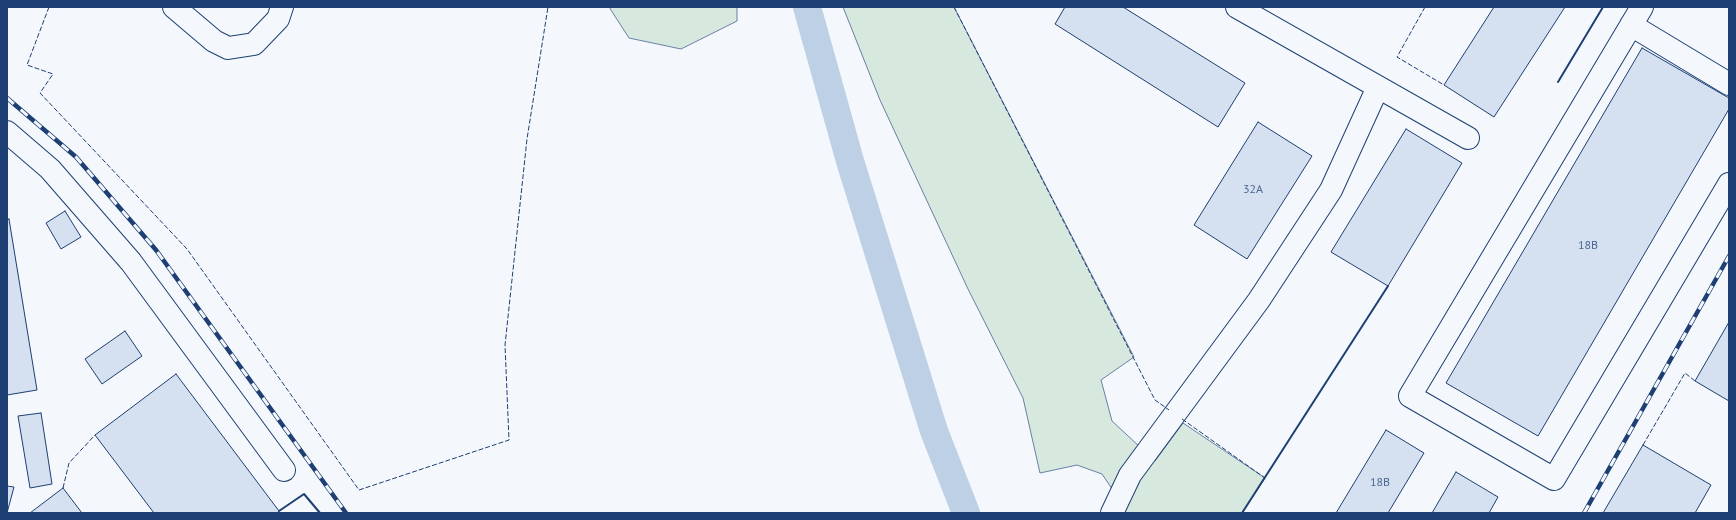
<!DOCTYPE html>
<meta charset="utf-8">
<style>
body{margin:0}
#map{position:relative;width:1736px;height:520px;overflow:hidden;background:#f4f7fb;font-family:"PT Sans",sans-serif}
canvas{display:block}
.frame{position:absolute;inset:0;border:8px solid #1d3f73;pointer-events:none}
</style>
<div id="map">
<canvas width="1736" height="520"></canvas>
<div class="frame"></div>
</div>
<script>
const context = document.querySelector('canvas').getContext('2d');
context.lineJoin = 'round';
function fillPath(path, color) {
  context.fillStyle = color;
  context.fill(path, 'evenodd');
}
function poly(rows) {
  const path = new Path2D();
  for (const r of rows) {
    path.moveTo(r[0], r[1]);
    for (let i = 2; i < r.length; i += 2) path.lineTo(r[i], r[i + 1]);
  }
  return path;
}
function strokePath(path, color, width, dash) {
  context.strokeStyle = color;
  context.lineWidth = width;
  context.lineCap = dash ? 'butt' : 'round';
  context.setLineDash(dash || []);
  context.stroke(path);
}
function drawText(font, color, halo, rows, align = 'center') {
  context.font = font + ' "PT Sans",sans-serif';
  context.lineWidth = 3;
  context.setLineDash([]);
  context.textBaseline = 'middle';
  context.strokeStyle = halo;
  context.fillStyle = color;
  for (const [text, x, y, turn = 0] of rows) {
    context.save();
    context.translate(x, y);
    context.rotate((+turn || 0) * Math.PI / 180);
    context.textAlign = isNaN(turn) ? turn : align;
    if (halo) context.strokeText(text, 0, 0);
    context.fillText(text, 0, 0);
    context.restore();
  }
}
const green = poly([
 [609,7,737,7,737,21,681,49,629,38,609,7],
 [843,7,954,7,1134,357,1101,380,1112,421,1155,461,1183,423,1265,478,1242,513,1121,513,1123,505,1102,474,1077,465,1040,473,1023,398,968,289,880,100,843,7]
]);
const canal = poly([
 [807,7,850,161,934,431,966,513]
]);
const building = poly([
 [1065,7,1123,7,1245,83,1218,127,1055,24,1065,7],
 [1494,7,1565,7,1494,117,1444,85,1494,7],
 [1642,48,1729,98,1729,109,1538,436,1446,383,1642,48],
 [1258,122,1312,156,1247,259,1194,225,1258,122],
 [1406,129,1462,163,1388,286,1331,252,1406,129],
 [65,211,81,237,61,249,46,223,65,211],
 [9,219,37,390,7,395,7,220,9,219],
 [1729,322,1729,401,1695,381,1729,322],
 [125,331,142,356,102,384,85,359,125,331],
 [176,374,279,511,277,513,154,513,95,435,176,374],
 [41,413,52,484,30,488,18,416,41,413],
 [1386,430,1424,453,1388,513,1336,513,1386,430],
 [1643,445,1711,485,1695,513,1603,513,1643,445],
 [1456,472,1498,497,1489,513,1432,513,1456,472],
 [7,486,14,487,7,513,7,486],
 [63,488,82,513,30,513,63,488]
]);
const minor = poly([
 [174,7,214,41,228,48,254,44,278,19,282,7],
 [1237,7,1468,138],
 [1642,7,1410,396,1554,479,1729,184],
 [1631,25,1729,84],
 [7,132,50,169,131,262,284,470],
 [1112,513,1130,475,1259,300,1331,190,1378,87]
]);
const rail = poly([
 [7,98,76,157,156,250,346,513],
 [1584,513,1729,256]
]);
const fence = poly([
 [49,7,27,65,53,74,40,93,187,249,359,490,509,440,505,345,527,139,548,7],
 [954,7,1155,400,1169,410],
 [1425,7,1397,57,1444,85],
 [1182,419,1265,478],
 [1643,445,1685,373,1695,381],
 [63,488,69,463,95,435]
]);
const wall = poly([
 [1558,82,1603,7],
 [279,511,304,494,320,513],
 [1242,513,1388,286]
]);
const numberNames = [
 ["32А",1253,190],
 ["18В",1588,246],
 ["18В",1380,483]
];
fillPath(green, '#d7e8df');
strokePath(green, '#687fa3', 1);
strokePath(canal, '#bed0e5', 28);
fillPath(building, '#d5e0f0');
strokePath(building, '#1d3f73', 1);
strokePath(minor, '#1d3f73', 24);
strokePath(minor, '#f4f7fb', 22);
strokePath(rail, '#1d3f73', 4.5);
strokePath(rail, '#f4f7fb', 3, [9]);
strokePath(fence, '#1d3f73', 1, [5, 2]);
strokePath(wall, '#1d3f73', 2);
drawText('12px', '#4b6792', null, numberNames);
</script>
